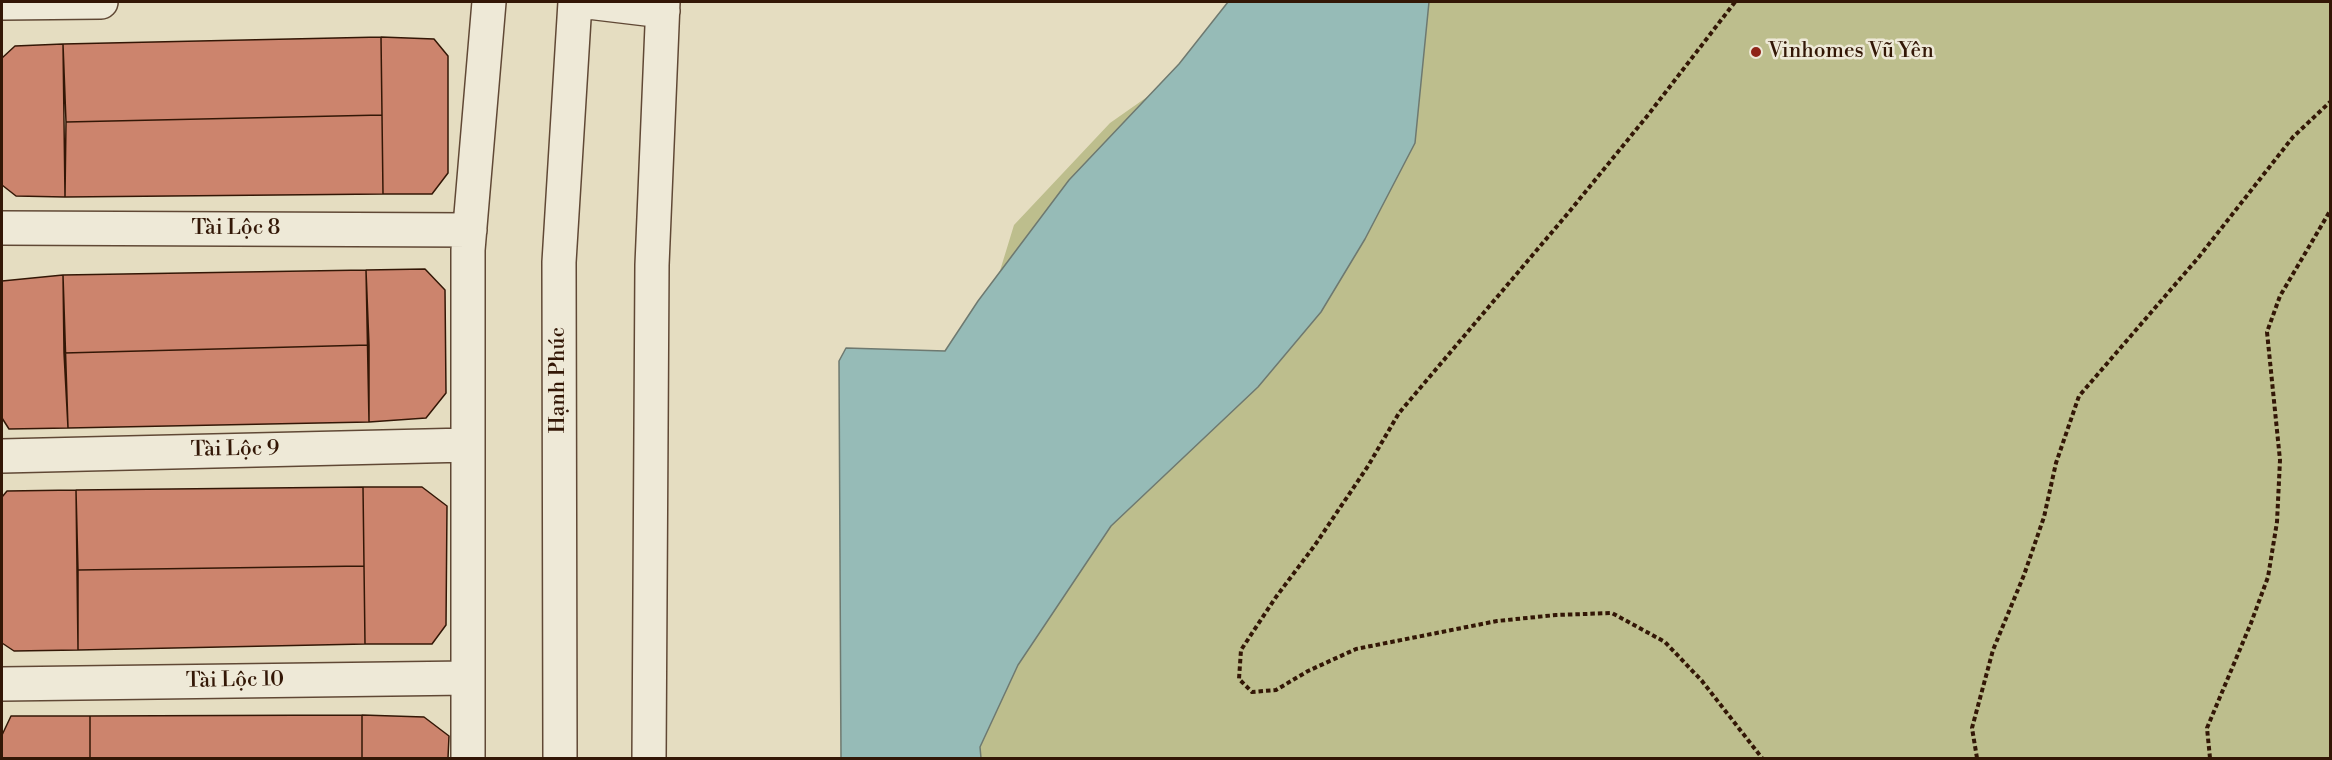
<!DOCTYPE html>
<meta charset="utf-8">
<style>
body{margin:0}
#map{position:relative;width:2332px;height:760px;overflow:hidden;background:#e5ddc1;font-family:"Libre Bodoni",serif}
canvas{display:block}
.frame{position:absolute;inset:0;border:3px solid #331706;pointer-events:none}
</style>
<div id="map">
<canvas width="2332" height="760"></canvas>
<div class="frame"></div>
</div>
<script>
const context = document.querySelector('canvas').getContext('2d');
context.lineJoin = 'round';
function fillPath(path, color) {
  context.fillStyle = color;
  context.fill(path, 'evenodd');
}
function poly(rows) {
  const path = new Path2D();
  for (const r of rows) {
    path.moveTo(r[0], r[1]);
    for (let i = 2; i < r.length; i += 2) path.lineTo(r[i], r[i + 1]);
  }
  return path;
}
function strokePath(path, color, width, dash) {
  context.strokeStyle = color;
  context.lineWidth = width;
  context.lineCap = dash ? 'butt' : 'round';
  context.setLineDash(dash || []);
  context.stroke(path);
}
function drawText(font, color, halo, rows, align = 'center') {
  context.font = font + ' "Libre Bodoni",serif';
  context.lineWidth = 5;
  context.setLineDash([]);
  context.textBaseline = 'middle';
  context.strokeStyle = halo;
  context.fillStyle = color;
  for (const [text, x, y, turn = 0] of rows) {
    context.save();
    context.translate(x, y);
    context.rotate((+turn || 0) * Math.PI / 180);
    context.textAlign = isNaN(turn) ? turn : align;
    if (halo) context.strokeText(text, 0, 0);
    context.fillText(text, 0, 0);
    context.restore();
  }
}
const green = poly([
 [1248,2,2330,2,2330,758,929,758,984,323,1014,225,1110,123,1194,64]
]);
const water = poly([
 [1228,2,1429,2,1415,143,1365,239,1321,312,1258,387,1111,526,1018,665,980,747,981,758,841,758,839,361,846,348,945,351,978,301,1069,180,1179,64,1228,2]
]);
const building = poly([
 [381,37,434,39,448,56,448,173,432,194,383,194,381,37],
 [381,37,382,115,66,122,63,44,381,37],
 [63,44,65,197,16,196,2,185,2,58,15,46,63,44],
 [382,115,383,194,65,197,66,122,382,115],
 [425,269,445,290,446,393,426,418,369,422,366,270,425,269],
 [366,270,369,345,64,353,63,275,366,270],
 [63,275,68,428,9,429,2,418,2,281,63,275],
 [369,345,369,422,68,428,64,353,369,345],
 [363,487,422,487,447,506,446,625,432,644,365,644,363,487],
 [363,487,364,566,78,570,76,490,363,487],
 [76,490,78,650,14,651,2,643,2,497,7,491,76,490],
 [364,566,365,644,78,650,78,570,364,566],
 [362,715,424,717,449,736,448,758,362,758,362,715],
 [362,715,362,758,90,758,90,716,362,715],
 [11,716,90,716,90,758,2,758,2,735,11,716]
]);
const path = poly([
 [1735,2,1648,115,1569,212,1399,413,1368,466,1315,545,1276,597,1241,650,1239,679,1252,692,1276,690,1308,671,1356,649,1497,621,1556,615,1612,613,1665,642,1702,681,1762,758],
 [1977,758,1972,728,1993,650,2024,575,2044,517,2056,463,2079,396,2198,258,2293,137,2330,102],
 [2210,758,2207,728,2251,623,2268,577,2277,522,2280,460,2267,332,2280,296,2330,211]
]);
const minor = poly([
 [588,2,663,11],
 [2,3,101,2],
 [2,228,470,230],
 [2,456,468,445],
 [2,684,468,678],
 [468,758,468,250,489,2],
 [560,758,559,262,575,2],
 [649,758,652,265,663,2]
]);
const markers = [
 [1756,52,6,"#8f2418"]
];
const poiNames = [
 ["Vinhomes Vũ Yên",1768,52]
];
const streetNames = [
 ["Tài Lộc 8",236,229],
 ["Hạnh Phúc",559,380,-90],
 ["Tài Lộc 9",235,450,-1],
 ["Tài Lộc 10",235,681,-1]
];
fillPath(green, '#bdbe8d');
fillPath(water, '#96bbb7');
strokePath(water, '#6e7970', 1.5);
fillPath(building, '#cc846d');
strokePath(building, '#331706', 1.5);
strokePath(minor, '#604835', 36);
strokePath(path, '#331706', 4, [4.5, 3]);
strokePath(minor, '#eee9d7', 33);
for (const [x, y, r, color] of markers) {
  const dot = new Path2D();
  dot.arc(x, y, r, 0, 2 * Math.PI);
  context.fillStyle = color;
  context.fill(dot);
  strokePath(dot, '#eee9d7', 2);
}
drawText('21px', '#331706', '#eee9d7', poiNames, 'left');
drawText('21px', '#331706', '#eee9d7', streetNames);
</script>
